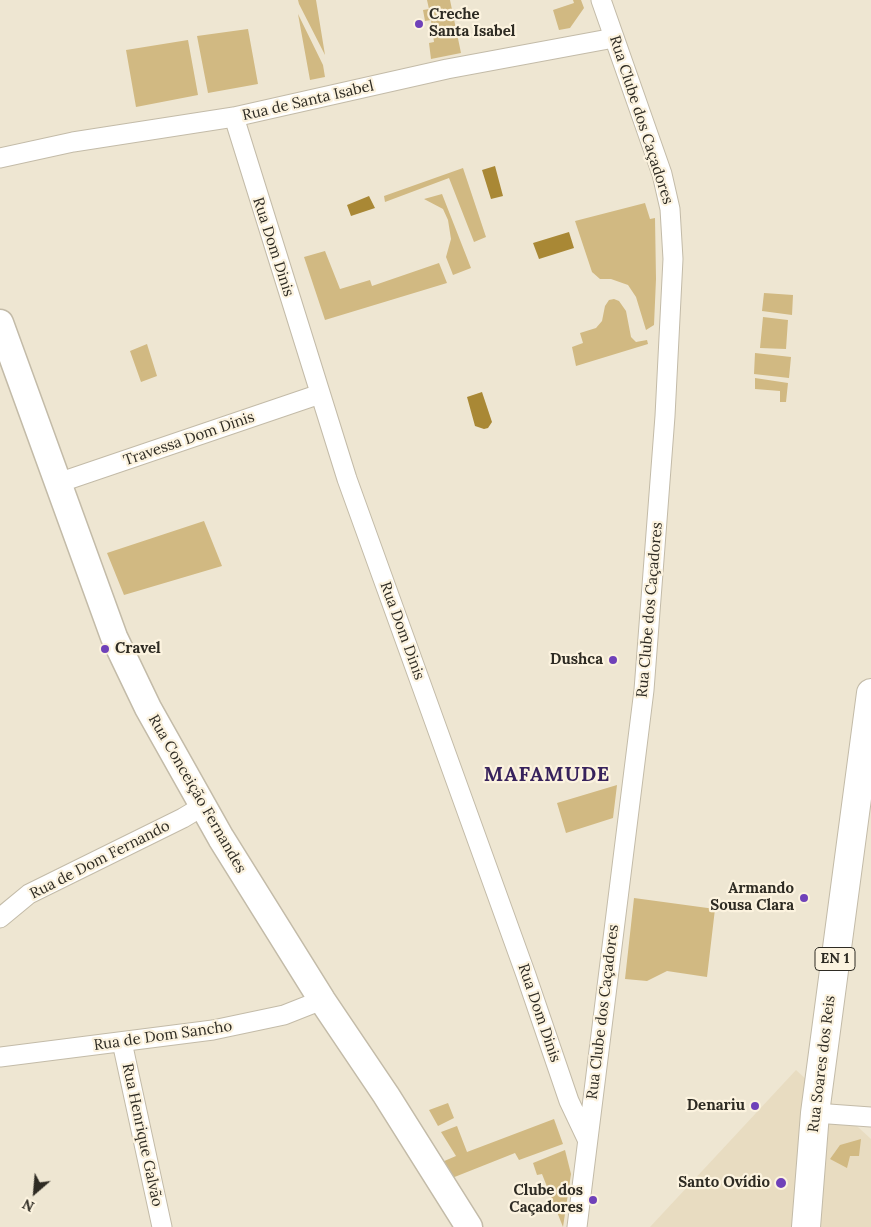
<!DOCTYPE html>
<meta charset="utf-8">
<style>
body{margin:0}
#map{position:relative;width:871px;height:1227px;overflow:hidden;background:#eee6d2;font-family:Lora,serif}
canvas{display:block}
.north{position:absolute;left:10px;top:1167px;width:50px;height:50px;-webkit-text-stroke:4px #fcf3df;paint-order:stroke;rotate:207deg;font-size:14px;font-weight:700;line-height:20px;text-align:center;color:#2e2b23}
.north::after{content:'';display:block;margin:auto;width:18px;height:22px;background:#2e2b23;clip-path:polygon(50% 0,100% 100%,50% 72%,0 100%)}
</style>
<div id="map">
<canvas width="871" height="1227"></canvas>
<div class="north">N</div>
</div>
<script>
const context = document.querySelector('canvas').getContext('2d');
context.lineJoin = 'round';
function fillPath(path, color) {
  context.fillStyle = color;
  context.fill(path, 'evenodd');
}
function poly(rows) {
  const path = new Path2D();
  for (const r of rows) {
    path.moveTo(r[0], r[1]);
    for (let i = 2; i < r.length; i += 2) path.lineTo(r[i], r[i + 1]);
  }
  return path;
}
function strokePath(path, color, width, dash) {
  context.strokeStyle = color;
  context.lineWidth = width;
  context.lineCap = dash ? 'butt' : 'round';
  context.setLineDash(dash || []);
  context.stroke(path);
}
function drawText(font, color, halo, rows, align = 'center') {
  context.font = font + ' Lora,serif';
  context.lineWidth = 4.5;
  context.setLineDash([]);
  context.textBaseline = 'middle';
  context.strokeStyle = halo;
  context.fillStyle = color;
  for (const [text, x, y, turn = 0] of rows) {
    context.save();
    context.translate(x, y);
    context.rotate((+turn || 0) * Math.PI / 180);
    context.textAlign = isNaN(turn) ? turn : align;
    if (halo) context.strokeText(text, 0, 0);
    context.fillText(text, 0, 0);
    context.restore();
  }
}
const built = poly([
 [796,1070,871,1139,871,1227,650,1227]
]);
const green = poly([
 [298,0,316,0,325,55,299,4],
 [427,0,450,0,461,53,431,59,429,43,434,42,431,20,425,21,423,10,429,9],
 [573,0,581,0,584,8,570,28,559,30,553,10,574,3],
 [298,14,323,65,325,77,310,80],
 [248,29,258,84,208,93,197,36],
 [188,40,198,95,136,107,126,50],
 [463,168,486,237,474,242,449,178,385,202,384,196],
 [442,194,471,268,453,275,446,257,451,239,448,220,443,209,424,199],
 [645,203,650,219,655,218,656,279,654,325,646,330,636,297,628,285,611,279,600,279,592,272,575,221],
 [325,251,340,289,370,280,372,286,439,263,447,283,325,320,304,257],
 [764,293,793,295,792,315,762,311],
 [614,299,619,301,626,311,631,337,636,342,647,340,648,344,576,366,572,347,583,343,580,333,596,328,602,321,605,306,609,300],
 [763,317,788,320,786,349,760,348],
 [147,344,157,376,141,382,130,351],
 [755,353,791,357,789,378,754,374],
 [755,378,788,383,786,402,780,402,780,391,755,389],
 [204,521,222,566,124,595,107,553],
 [617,785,613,818,566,833,557,803],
 [634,898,715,909,707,977,667,971,647,981,625,979],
 [448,1103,454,1118,438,1126,429,1110],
 [554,1119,563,1144,519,1160,515,1153,452,1178,442,1162,456,1156,441,1132,457,1126,467,1152],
 [861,1139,859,1156,850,1156,847,1168,830,1159,840,1145],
 [565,1150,571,1174,563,1227,542,1174,537,1175,533,1163]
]);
const water = poly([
 [495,166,503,196,491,199,482,170],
 [369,196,375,208,351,216,347,205],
 [569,232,574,248,539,259,533,243],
 [482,392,492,422,488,428,484,429,475,426,467,397]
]);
const street = poly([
 [234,117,347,479,526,975,569,1101,587,1139],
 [0,158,73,142,234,117,447,69,614,38],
 [58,483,320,394],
 [0,918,29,894,183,818,203,806],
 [122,1042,162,1227],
 [0,1057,213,1030,284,1015,322,1000],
 [815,1113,871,1117],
 [577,1227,644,690,665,416,673,259,670,209,662,174,601,0]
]);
const secondary = poly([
 [0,323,114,637,148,708,221,838,322,1000,386,1095,469,1227]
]);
const primary = poly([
 [806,1227,815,1113,871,693]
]);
const markers = [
 [419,24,5,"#6f41b9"],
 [105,649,5,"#6f41b9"],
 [613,660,5,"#6f41b9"],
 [804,898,5,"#6f41b9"],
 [755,1106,5,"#6f41b9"],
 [781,1183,6,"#6f41b9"],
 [593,1200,5,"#6f41b9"]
];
const shields = [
 [835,959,40]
];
const shieldNames = [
 ["EN 1",835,959]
];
const poiNames = [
 ["Creche",429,15,"left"],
 ["Santa Isabel",429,32,"left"],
 ["Cravel",115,649,"left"],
 ["Dushca",603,660],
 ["Armando",794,889],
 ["Sousa Clara",794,906],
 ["Denariu",745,1106],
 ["Santo Ovídio",770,1183],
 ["Clube dos",583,1191],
 ["Caçadores",583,1208]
];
const streetNames = [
 ["Rua de Santa Isabel",308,101,-13],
 ["Rua Clube dos Caçadores",641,120,72],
 ["Rua Dom Dinis",273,247,72],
 ["Travessa Dom Dinis",189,439,-19],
 ["Rua Clube dos Caçadores",650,610,-85],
 ["Rua Dom Dinis",402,631,70],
 ["Rua Conceição Fernandes",197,794,60],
 ["Rua de Dom Fernando",100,860,-27],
 ["Rua Clube dos Caçadores",603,1012,-83],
 ["Rua Dom Dinis",539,1013,71],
 ["Rua de Dom Sancho",163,1036,-8],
 ["Rua Soares dos Reis",822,1064,-83],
 ["Rua Henrique Galvão",142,1135,78]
];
const districtNames = [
 ["MAFAMUDE",547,775]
];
fillPath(built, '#e8dcc1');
fillPath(green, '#d1b982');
fillPath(water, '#a98835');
strokePath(street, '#c3bba8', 21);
strokePath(secondary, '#c3bba8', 29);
strokePath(primary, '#c3bba8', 30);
strokePath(street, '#fff', 19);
strokePath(secondary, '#fff', 26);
strokePath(primary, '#fff', 28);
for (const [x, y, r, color] of markers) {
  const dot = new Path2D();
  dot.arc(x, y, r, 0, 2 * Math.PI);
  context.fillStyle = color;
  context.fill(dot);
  strokePath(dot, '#fcf3df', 2);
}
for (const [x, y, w] of shields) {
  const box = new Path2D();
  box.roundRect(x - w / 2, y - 11.5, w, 23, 4);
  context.fillStyle = '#fcf3df';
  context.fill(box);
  strokePath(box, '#2e2b23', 1);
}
drawText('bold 14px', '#2e2b23', null, shieldNames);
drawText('bold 15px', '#2e2b23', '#fcf3df', poiNames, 'right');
drawText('15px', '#2e2b23', '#fcf3df', streetNames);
context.letterSpacing = '1px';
drawText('bold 20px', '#37225c', '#fcf3df', districtNames);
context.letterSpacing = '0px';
</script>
